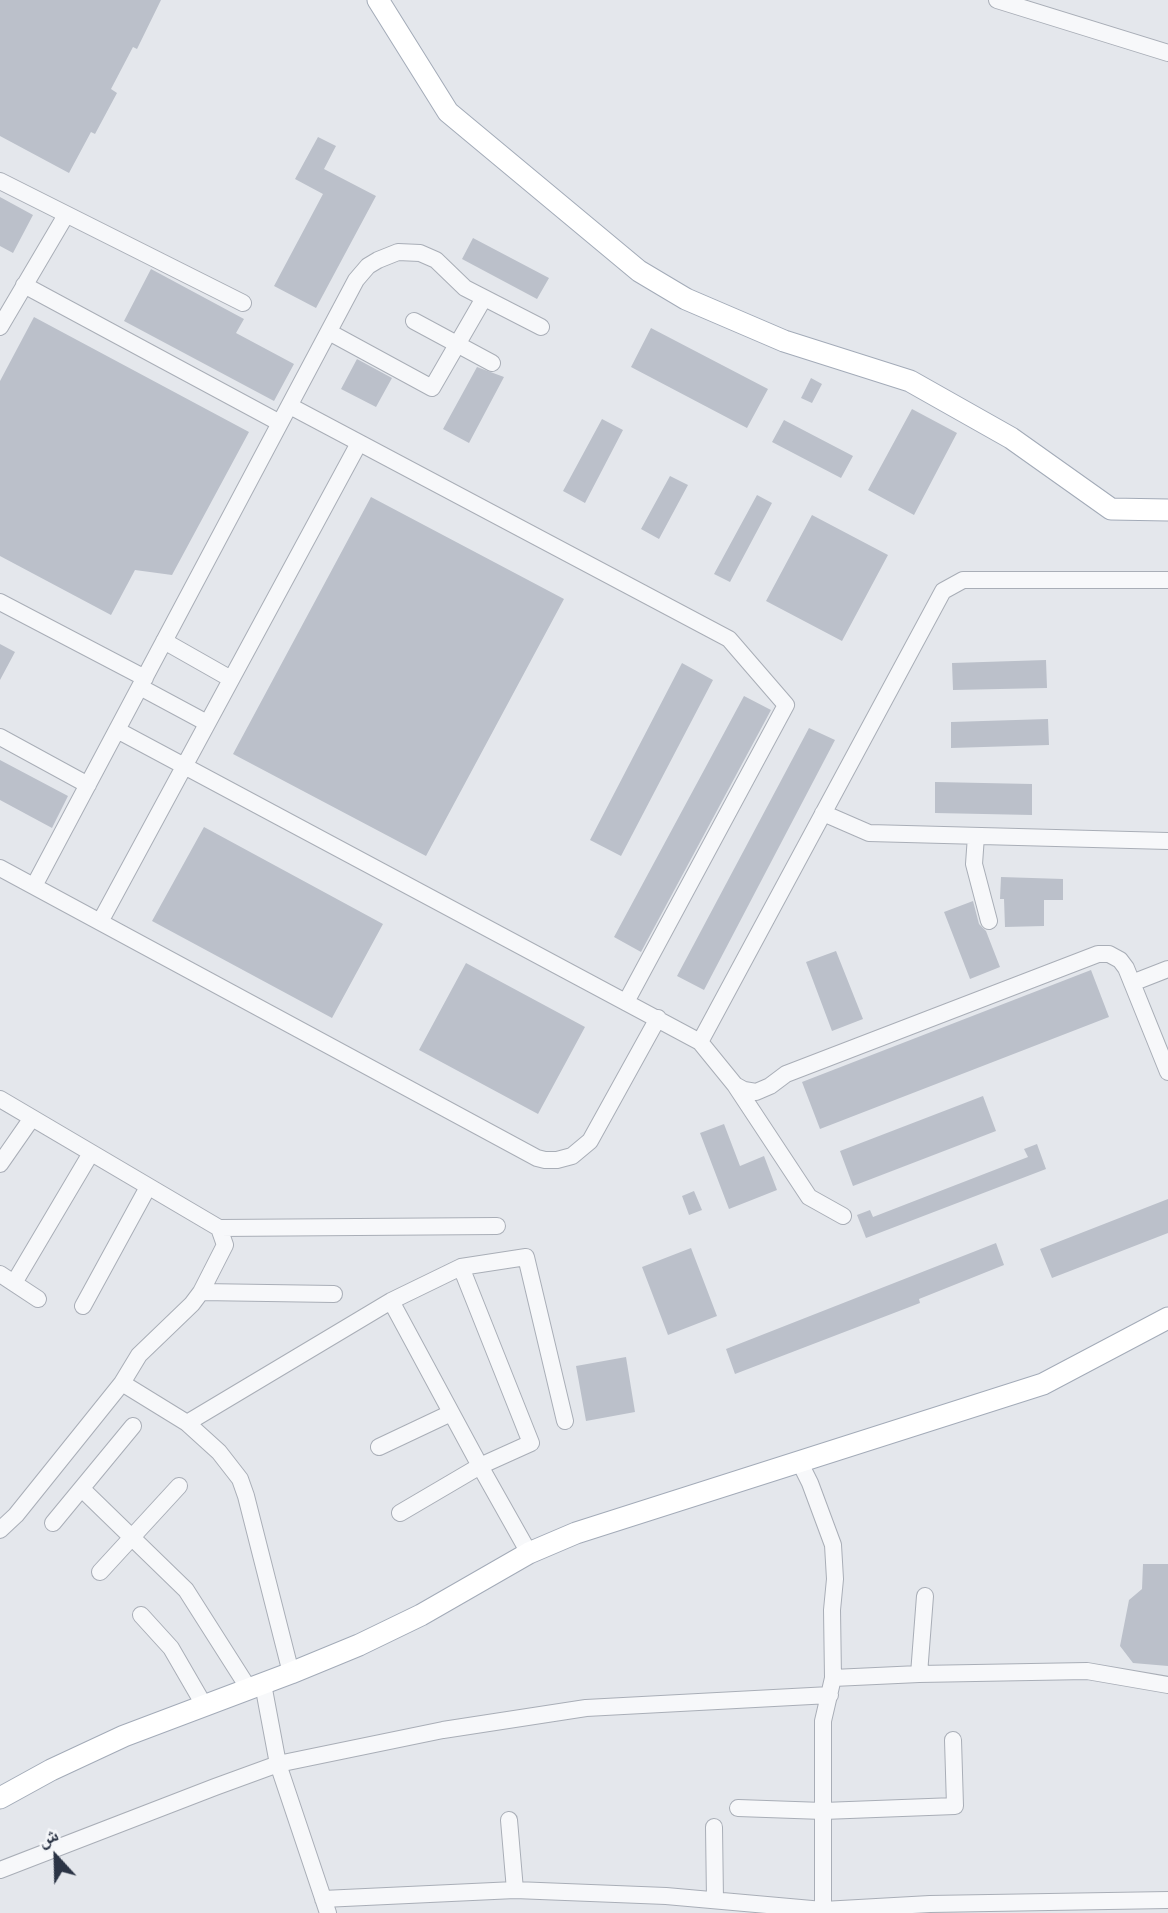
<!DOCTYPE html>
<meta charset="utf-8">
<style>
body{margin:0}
#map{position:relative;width:1168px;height:1913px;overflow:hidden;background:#e4e7ec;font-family:Helvetica,"Noto Naskh Arabic",sans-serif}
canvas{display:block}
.north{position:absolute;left:21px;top:1822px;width:70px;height:70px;-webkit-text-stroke:5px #f4f6f9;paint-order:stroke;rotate:338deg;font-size:19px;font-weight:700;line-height:28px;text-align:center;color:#2b3445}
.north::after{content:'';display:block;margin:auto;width:24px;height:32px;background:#2b3445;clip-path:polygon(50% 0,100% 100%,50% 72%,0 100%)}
</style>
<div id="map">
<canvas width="1168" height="1913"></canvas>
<div class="north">ش</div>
</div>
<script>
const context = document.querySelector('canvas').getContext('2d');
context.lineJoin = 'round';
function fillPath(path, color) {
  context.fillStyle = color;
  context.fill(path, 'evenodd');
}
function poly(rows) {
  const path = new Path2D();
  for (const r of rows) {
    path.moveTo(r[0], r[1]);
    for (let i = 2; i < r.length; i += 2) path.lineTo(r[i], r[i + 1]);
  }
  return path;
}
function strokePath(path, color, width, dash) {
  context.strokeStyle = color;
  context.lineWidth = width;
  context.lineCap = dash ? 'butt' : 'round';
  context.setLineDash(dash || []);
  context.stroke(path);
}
const building = poly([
 [0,0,161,0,137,49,133,47,111,89,117,93,95,134,91,132,69,173,0,136],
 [318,137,336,146,324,169,376,196,316,308,274,286,323,194,295,179],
 [0,197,33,215,13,253,0,246],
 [473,238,549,278,537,299,462,259],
 [151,269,244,319,236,333,294,364,274,401,124,321],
 [34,317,249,432,172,575,135,570,111,615,0,556,0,381],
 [651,328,768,389,747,428,631,367],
 [357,359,392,378,376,407,341,389],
 [477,367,504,377,469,443,443,429],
 [811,378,822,384,812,403,801,398],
 [912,409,957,433,914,515,868,490],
 [602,419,623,430,585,503,563,491],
 [784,420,853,456,841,478,772,442],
 [670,476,688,485,659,539,641,529],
 [757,495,772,503,730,582,714,574],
 [371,497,564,599,426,856,233,754],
 [812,515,888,555,842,641,766,601],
 [0,644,15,652,0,680],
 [1046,660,1047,688,953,690,952,663],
 [682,663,713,680,621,856,590,840],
 [744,696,771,710,641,952,614,937],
 [1048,719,1049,745,951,748,951,722],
 [809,728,835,740,704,990,677,976],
 [0,760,68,796,52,828,0,800],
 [935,782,1032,784,1032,815,935,813],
 [204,827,383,924,332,1018,152,921],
 [1001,877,1063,879,1063,900,1044,900,1044,926,1005,927,1004,899,1000,899],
 [973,901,979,924,986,931,1000,967,970,979,944,912],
 [836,951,863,1019,832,1031,806,962],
 [466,963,585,1027,538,1114,419,1050],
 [1091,970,1109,1017,820,1129,802,1082],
 [983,1096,996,1131,853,1186,840,1151],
 [724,1124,740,1166,764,1156,777,1190,729,1209,700,1133],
 [1037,1144,1046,1169,866,1238,857,1215,870,1210,873,1217,1028,1157,1024,1149],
 [694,1191,702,1210,689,1215,682,1196],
 [1168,1199,1168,1233,1052,1278,1040,1249],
 [996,1243,1004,1265,919,1299,920,1303,735,1374,726,1349],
 [691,1248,717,1316,668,1335,642,1267],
 [626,1357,635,1412,586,1421,576,1366],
 [1143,1564,1168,1564,1168,1666,1133,1663,1120,1646,1129,1600,1142,1589]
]);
const minor = poly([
 [997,0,1168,53],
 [0,181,243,303],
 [24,285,280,423],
 [414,321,492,363],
 [0,327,66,215],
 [329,332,432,388,484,298],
 [290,406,729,639,786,705,626,1002],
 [0,602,145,678],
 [164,641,231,679],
 [140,687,207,723],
 [117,730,700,1042,943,591,963,580,1168,580],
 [0,737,88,785],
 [823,813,869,833,1168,841],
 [976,836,974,864,989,921],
 [0,868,537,1158,545,1160,557,1160,572,1156,590,1141,658,1018],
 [34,886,356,280,368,266,378,260,398,252,420,253,436,260,465,288,541,327],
 [100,922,359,443],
 [1132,983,1168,969],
 [700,1042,735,1085,809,1197,843,1216],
 [735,1085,744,1090,756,1092,770,1086,786,1074,1098,954,1109,954,1120,960,1126,968,1168,1072],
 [0,1099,219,1228,497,1226],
 [0,1164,32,1118],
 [0,1274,38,1299],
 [14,1283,91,1153],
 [201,1292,334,1294],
 [391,1301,480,1466,529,1553],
 [83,1306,148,1187],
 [122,1383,187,1423,219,1452,240,1479,246,1496,291,1673],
 [187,1423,391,1301,461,1267,526,1257,565,1421],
 [379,1447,451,1413],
 [800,1463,810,1483,833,1545,835,1579,832,1610,833,1678,823,1721,823,1913],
 [82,1489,186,1590,249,1689],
 [400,1513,480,1466,531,1443,461,1267],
 [53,1523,133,1426],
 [0,1530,16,1515,122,1383,139,1355,192,1304,201,1292,225,1245,219,1228],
 [100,1572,179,1486],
 [141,1615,171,1648,204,1705],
 [919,1674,925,1596],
 [833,1678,919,1674,1087,1671,1168,1685],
 [263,1684,278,1764,328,1913],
 [738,1808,823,1811,955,1806,953,1740],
 [509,1820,515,1890],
 [714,1827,715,1900],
 [0,1870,215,1787,278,1764,443,1730,586,1708,830,1695],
 [323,1899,515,1890,666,1896,823,1910,930,1904,1168,1900]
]);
const major = poly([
 [378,0,448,112,639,271,686,299,784,341,910,381,1011,438,1111,509,1168,510],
 [0,1798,51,1770,124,1736,291,1673,359,1645,421,1615,529,1553,576,1533,1043,1384,1168,1318]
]);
fillPath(building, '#bbc0ca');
strokePath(minor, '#a9aeb7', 18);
strokePath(major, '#a3abb8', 23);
strokePath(minor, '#f7f8fa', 16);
strokePath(major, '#fff', 21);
</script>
